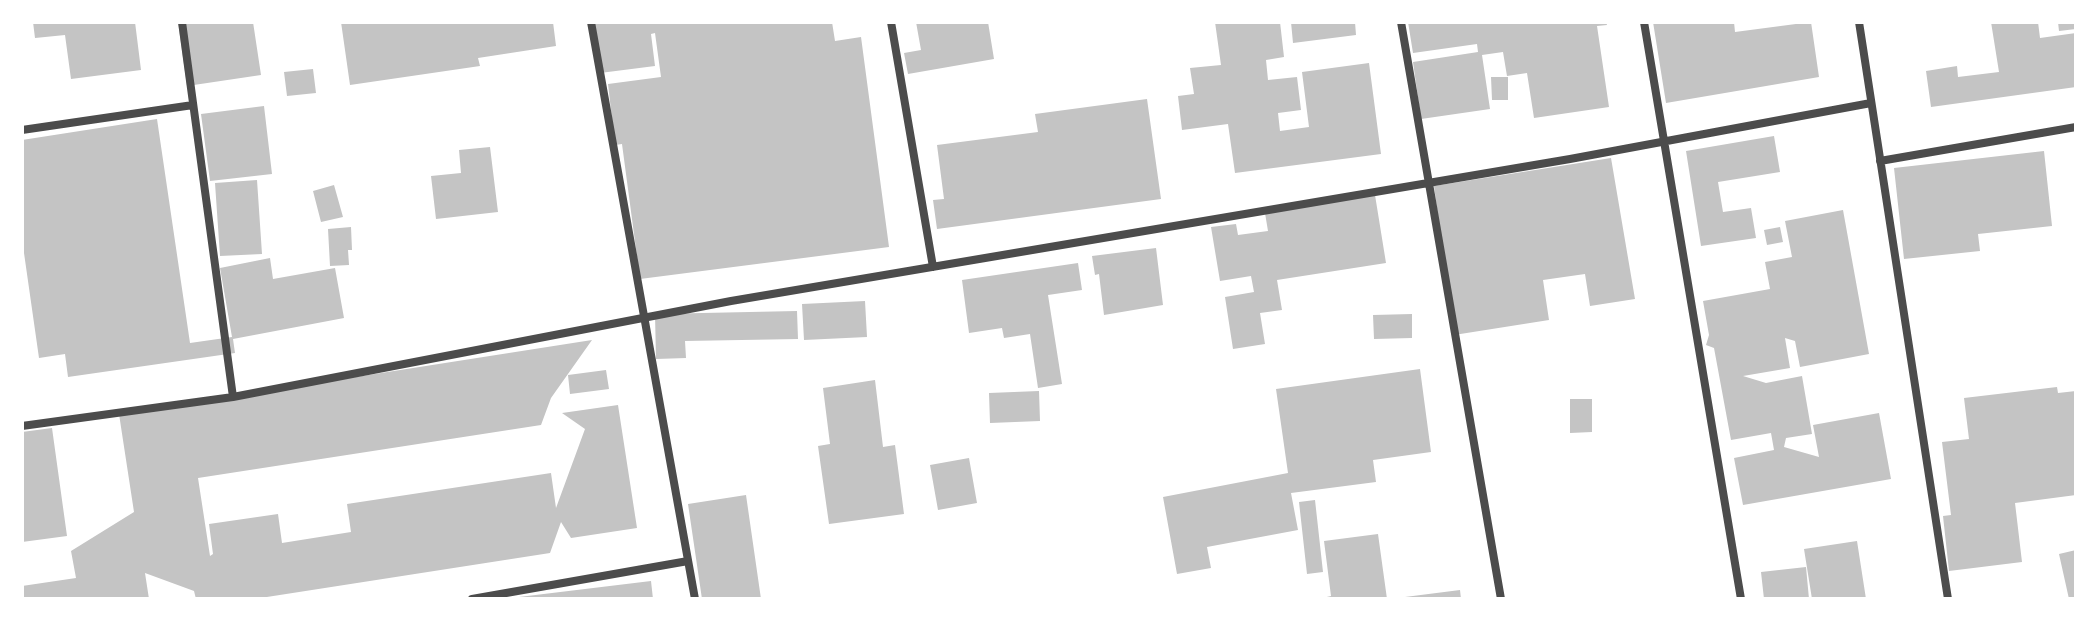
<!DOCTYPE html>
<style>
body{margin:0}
#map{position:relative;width:2098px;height:621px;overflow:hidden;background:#fff;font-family:Jost,sans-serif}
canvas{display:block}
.frame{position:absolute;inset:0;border:24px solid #fff;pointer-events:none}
</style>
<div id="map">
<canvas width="2098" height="621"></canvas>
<div class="frame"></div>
</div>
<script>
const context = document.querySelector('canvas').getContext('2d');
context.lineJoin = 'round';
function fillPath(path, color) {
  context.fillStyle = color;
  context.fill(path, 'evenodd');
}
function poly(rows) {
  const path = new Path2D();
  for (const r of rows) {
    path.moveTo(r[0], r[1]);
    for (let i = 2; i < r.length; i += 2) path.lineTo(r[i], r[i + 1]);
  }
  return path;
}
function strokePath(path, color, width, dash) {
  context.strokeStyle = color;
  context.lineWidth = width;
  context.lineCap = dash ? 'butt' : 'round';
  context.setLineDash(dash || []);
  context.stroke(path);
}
const building = poly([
 [33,22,135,22,141,70,71,79,65,35,35,38],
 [178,22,253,22,261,75,187,86],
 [341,22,553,22,556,46,478,58,480,66,350,85],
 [594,22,832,22,835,41,861,37,889,247,640,279,622,144,615,145,608,84,661,77,655,33,651,34,655,66,600,73],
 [916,22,988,22,994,59,908,74,904,53,921,50],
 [1215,22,1280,22,1284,57,1266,60,1268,80,1297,77,1301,110,1278,113,1280,131,1309,127,1302,72,1369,63,1381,154,1235,173,1228,124,1182,130,1178,96,1194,94,1190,68,1221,65],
 [1291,22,1355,22,1356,35,1293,43],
 [1408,22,1606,22,1607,25,1597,26,1609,107,1534,118,1527,73,1507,76,1503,52,1482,55,1490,109,1421,119,1413,62,1478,52,1477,44,1413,53],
 [1653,22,1734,22,1735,32,1811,22,1819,77,1666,103],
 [1991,22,2038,22,2040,38,2076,33,2076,87,1931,107,1926,71,1957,66,1958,77,1999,72],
 [2058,22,2076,22,2076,29,2059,31],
 [313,69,316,93,287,96,284,72],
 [1491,77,1508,77,1508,100,1492,100],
 [1147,99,1161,199,937,229,933,200,944,199,937,145,1038,132,1035,114],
 [264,106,272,174,210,181,201,114],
 [157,119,190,343,232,337,220,268,270,258,273,279,335,268,344,318,233,339,235,353,68,377,65,354,39,358,22,239,22,140],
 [1774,136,1780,172,1718,182,1723,212,1751,208,1756,238,1701,246,1686,151],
 [490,147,498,212,436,219,431,176,461,173,459,150],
 [2044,151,2052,226,1978,234,1980,251,1904,259,1894,168],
 [1611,158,1635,299,1590,306,1585,274,1543,280,1549,320,1454,335,1434,186],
 [257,180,262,254,220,256,215,183],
 [334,185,343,217,321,222,313,191],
 [1375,195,1386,263,1277,280,1282,310,1260,313,1265,344,1233,349,1225,297,1254,292,1251,276,1220,281,1211,227,1236,224,1238,235,1268,231,1265,213],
 [1843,210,1869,354,1800,367,1795,341,1785,338,1790,368,1743,376,1766,383,1802,376,1812,434,1786,438,1784,447,1819,457,1813,425,1879,413,1891,479,1743,505,1734,458,1774,450,1771,433,1731,440,1714,348,1706,345,1709,335,1703,301,1770,289,1765,262,1792,257,1785,221],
 [351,227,352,250,348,250,349,265,330,266,328,229],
 [1780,227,1783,242,1767,245,1764,230],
 [1156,248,1163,305,1104,315,1099,274,1095,275,1092,256],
 [1078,263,1082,290,1048,295,1062,384,1038,388,1030,334,1004,338,1002,328,969,333,962,280],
 [865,301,867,337,804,340,802,304],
 [797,311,798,339,685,341,686,358,656,359,655,314],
 [1412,314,1412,338,1374,339,1373,315],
 [592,340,551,398,541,425,198,478,210,556,213,554,209,524,278,514,282,543,351,532,347,504,551,473,556,508,585,429,562,413,618,405,637,528,571,538,561,522,550,553,254,599,196,599,194,591,145,573,149,599,22,599,22,586,76,578,71,551,134,512,119,414],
 [1420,369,1431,452,1373,460,1376,482,1291,493,1298,530,1207,547,1211,568,1177,574,1163,497,1288,473,1276,389],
 [606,370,609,389,570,394,568,375],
 [875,380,883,447,895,445,904,514,829,524,818,446,830,444,823,388],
 [2057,387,2058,393,2076,391,2076,495,2015,503,2022,562,1949,571,1943,516,1951,515,1942,442,1969,439,1964,398],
 [1039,391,1040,421,990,423,989,393],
 [1570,399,1592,399,1592,432,1570,433],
 [52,428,67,536,22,542,22,432],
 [969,458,977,503,938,510,930,465],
 [746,495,761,599,702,599,688,504],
 [1315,500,1323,572,1307,574,1299,502],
 [1378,534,1387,599,1318,599,1331,596,1324,541],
 [1857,541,1866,599,1812,599,1804,549],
 [2076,550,2076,599,2069,599,2059,554],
 [1806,567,1809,599,1764,599,1761,572],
 [651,581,653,599,519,599,519,597],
 [1460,590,1461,599,1405,599,1405,597]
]);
const minor = poly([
 [182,22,233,397],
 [591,22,695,599],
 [891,22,933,267],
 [1401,22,1501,599],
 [1644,22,1741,599],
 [1859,22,1948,599],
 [22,130,193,105],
 [1880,161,2076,127],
 [22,426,233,397,731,301,1570,159,1871,103],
 [472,599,688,561]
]);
fillPath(building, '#c4c4c4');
strokePath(minor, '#4c4c4c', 8);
</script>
